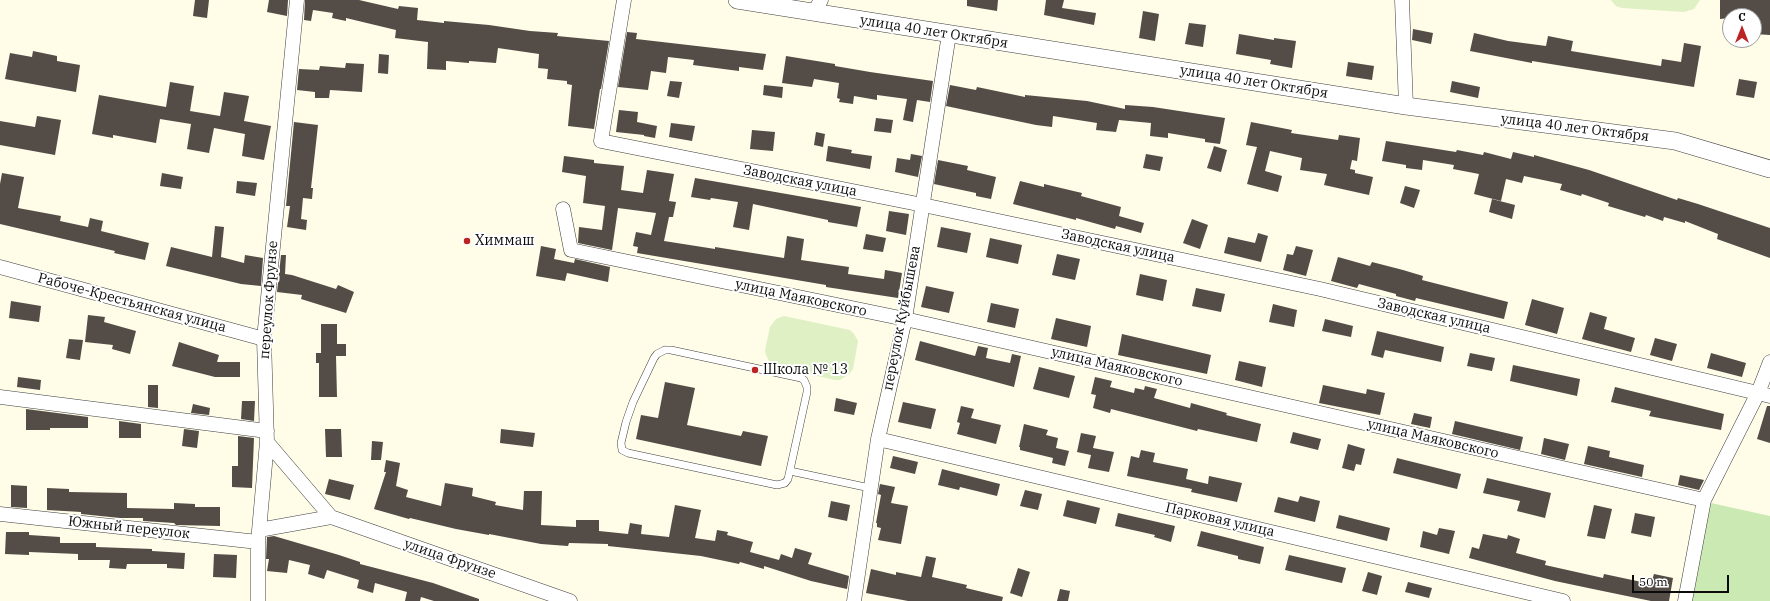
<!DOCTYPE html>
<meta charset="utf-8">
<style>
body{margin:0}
#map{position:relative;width:1770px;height:601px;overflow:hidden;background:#fffce8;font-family:"IBM Plex Serif",serif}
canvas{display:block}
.north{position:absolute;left:1722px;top:8px;width:40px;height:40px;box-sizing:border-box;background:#fff;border:1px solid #9d9d9d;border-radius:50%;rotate:0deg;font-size:11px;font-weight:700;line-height:16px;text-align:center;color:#0b0b0b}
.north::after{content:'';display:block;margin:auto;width:14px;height:18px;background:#bb2422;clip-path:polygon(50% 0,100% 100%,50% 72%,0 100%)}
.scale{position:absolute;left:1632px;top:575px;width:97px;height:18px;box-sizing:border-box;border:2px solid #0b0b0b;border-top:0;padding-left:5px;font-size:12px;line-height:14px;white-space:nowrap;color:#0b0b0b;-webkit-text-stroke:3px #fff;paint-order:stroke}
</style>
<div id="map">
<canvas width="1770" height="601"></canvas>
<div class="north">С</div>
<div class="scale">50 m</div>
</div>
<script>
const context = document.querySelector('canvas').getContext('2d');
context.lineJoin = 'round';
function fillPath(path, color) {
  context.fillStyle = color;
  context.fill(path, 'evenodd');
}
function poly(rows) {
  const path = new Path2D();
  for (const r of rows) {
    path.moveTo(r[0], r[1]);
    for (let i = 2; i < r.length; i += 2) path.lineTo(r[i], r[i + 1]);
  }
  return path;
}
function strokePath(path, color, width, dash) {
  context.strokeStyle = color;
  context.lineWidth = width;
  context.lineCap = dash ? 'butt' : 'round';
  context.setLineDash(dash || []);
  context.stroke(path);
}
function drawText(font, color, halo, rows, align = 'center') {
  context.font = font + ' "IBM Plex Serif",serif';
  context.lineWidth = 4;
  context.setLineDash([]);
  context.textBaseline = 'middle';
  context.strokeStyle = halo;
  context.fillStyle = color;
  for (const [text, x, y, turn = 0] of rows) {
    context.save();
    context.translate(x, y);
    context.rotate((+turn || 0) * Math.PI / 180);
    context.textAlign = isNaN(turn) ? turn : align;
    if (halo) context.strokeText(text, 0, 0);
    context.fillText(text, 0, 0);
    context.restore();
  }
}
const green = poly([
 [1711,503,1770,516,1770,601,1691,601]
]);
const pitch = poly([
 [1611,0,1700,0,1694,9,1684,12,1622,8,1616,6],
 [784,316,850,330,854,334,858,341,853,369,849,374,840,380,835,380,777,367,770,363,766,355,765,350,770,327,776,319]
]);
const building = poly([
 [195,0,209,0,207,18,193,16],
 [269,0,288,0,287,16,267,12],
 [305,0,359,0,398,9,399,6,418,8,417,20,444,23,444,21,489,25,530,31,558,33,557,36,609,41,601,89,600,89,594,129,568,126,572,85,567,84,567,81,547,79,548,69,538,68,539,54,498,48,496,63,469,61,469,63,446,61,446,70,427,69,428,42,395,38,396,30,346,18,346,21,332,18,333,13,313,10,311,21,304,20],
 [967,0,998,0,997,11,967,6],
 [1046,0,1064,0,1062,8,1096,13,1094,25,1044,15],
 [1720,0,1770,0,1770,35,1754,34,1754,16,1730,16,1730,18,1720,19],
 [1143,11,1159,14,1155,41,1139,38],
 [1189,23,1206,25,1203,47,1185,44],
 [1413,29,1433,33,1431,44,1412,40],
 [627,32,637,33,636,39,766,54,763,70,739,67,739,71,693,65,694,60,668,57,666,73,651,71,648,90,618,87],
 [1474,33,1508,41,1546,46,1548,36,1573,41,1571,51,1661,66,1662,59,1681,62,1684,43,1701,46,1694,87,1532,61,1532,63,1470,51],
 [1239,34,1274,40,1274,38,1296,41,1292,68,1270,64,1271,60,1236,54],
 [33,51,57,56,57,61,80,65,76,92,5,79,10,53,32,57],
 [379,54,389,55,388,74,378,73],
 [786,56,835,64,835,66,870,72,933,81,930,102,917,100,913,122,903,120,907,99,877,95,877,100,854,96,853,104,839,102,840,99,837,98,839,83,814,79,812,87,782,83],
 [1348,62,1374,66,1372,80,1346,76],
 [346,63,364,64,362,92,330,90,329,98,315,98,315,92,297,90,299,69,319,70,320,66,345,68],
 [1739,79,1757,82,1754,98,1736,95],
 [670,81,682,82,679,98,667,96],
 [1452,81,1480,87,1478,98,1450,92],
 [170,82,194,86,190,111,220,116,224,92,249,96,244,121,271,126,264,160,242,156,245,134,214,128,209,153,187,149,191,124,160,119,156,143,113,135,113,138,92,134,99,95,166,107],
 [764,85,783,87,782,98,763,95],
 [950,85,976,90,977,87,1025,97,1025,95,1087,101,1125,109,1125,105,1153,107,1225,118,1220,144,1205,142,1205,139,1168,133,1168,138,1150,136,1151,123,1119,120,1116,132,1096,130,1097,123,1053,116,1052,127,1036,125,946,106],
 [619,110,638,112,637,122,657,126,655,138,644,136,644,135,616,132],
 [37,116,61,120,55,155,0,145,0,121,35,127],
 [876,118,893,120,891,133,874,131],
 [294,122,318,125,311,188,313,188,312,199,303,198,301,219,307,220,306,230,287,227,290,206,286,206],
 [1251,122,1292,130,1291,133,1338,140,1339,135,1360,138,1357,161,1352,160,1350,169,1355,170,1355,173,1373,177,1369,195,1324,185,1327,174,1300,170,1302,158,1270,151,1265,171,1282,176,1278,192,1247,184,1257,147,1246,145],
 [671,123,695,126,692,141,669,137],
 [752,130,775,132,773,151,750,149],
 [816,132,825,134,823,147,814,145],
 [1386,141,1456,152,1457,150,1483,155,1484,152,1511,159,1513,152,1534,157,1534,155,1589,170,1677,200,1678,198,1698,204,1770,228,1770,258,1717,239,1718,234,1685,221,1685,223,1664,217,1663,221,1646,215,1645,217,1608,206,1609,203,1582,194,1581,196,1560,190,1562,184,1524,176,1522,183,1506,179,1501,201,1474,194,1479,174,1453,169,1454,165,1423,160,1422,170,1406,168,1406,165,1382,161],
 [828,146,852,150,851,153,872,156,870,169,826,161],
 [1214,146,1227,150,1221,172,1207,168],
 [911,154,922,156,918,177,895,172,897,158,910,160],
 [1146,154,1163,157,1160,171,1143,168],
 [564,156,594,160,594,163,624,166,621,190,643,193,647,170,674,174,669,201,676,202,673,217,669,217,664,241,715,249,715,247,784,258,787,236,804,239,801,260,849,267,848,274,884,279,885,270,902,273,898,298,826,287,826,285,637,253,638,247,633,246,636,232,651,235,656,213,618,208,612,250,578,243,579,227,602,230,605,206,583,203,586,176,562,172],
 [938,160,968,166,967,170,996,177,991,199,976,196,976,193,934,184],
 [2,173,24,177,18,208,61,216,60,221,88,227,90,218,103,221,101,231,149,243,145,260,114,253,115,251,0,224,0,184],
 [162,173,183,177,181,189,160,186],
 [695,178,861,207,857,227,828,222,828,220,753,204,749,230,733,227,738,202,711,198,710,200,691,197],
 [237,181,257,183,255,196,236,193],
 [1020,181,1044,187,1044,184,1082,193,1081,196,1121,207,1119,216,1144,223,1141,233,1116,226,1115,229,1076,218,1076,220,1013,204],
 [1405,186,1420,190,1414,208,1400,203],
 [1492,199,1515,205,1512,219,1489,212],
 [889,211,909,214,906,235,886,231],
 [1192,219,1208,225,1200,249,1183,243],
 [215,226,224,227,221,257,244,263,245,255,263,258,261,286,241,284,166,266,171,247,212,257],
 [941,227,971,233,967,253,937,247],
 [1258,233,1268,236,1261,262,1224,253,1228,237,1255,243],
 [866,234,886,238,883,252,863,249],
 [990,238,1022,245,1018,264,986,257],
 [541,246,556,249,554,259,574,263,575,259,610,267,608,282,567,273,565,281,536,276],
 [1296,246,1313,250,1306,276,1283,270,1287,254,1293,255],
 [1057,254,1080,259,1075,280,1052,275],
 [281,255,286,255,285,274,292,275,336,289,338,285,354,292,346,313,301,299,302,295,277,292],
 [1338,257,1370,266,1372,262,1403,270,1423,276,1422,280,1508,302,1504,319,1416,298,1415,301,1396,296,1396,294,1359,284,1357,288,1331,281],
 [1140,274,1167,280,1163,301,1136,295],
 [926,286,954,292,949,313,921,307],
 [1196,288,1225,294,1221,312,1192,306],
 [1532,299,1564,308,1557,334,1525,325],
 [11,301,41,306,39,322,9,318],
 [991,303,1019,309,1015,328,987,322],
 [1273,304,1297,310,1294,327,1269,322],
 [1590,312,1607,317,1604,329,1635,338,1631,352,1582,339],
 [88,315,105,317,104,322,136,331,130,354,112,349,113,345,85,342],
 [1056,318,1091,326,1087,347,1051,339],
 [1325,319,1353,326,1351,337,1322,331],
 [321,324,337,324,337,344,346,344,346,356,336,356,337,397,319,397,319,363,316,363,316,353,321,353],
 [1377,331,1444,347,1441,362,1385,350,1383,358,1371,355],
 [1122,334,1211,355,1207,374,1118,355],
 [1655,338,1677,344,1672,361,1650,355],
 [69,339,83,340,80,360,66,358],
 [920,341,975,356,978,346,988,348,986,358,1010,363,1012,354,1021,356,1014,387,915,360],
 [179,342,219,355,217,362,240,362,240,377,215,377,172,366],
 [1470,353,1495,358,1492,371,1467,366],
 [1711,353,1746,363,1742,377,1707,368],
 [1239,361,1266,367,1262,387,1235,380],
 [1513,365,1580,379,1577,396,1510,381],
 [1039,367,1075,376,1069,398,1033,389],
 [18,377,41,380,40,390,17,387],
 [1095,377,1112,381,1110,387,1134,393,1135,388,1144,390,1145,386,1157,389,1154,398,1190,408,1191,403,1227,413,1226,415,1261,424,1257,442,1198,429,1197,431,1111,409,1110,413,1093,408,1096,395,1091,394],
 [665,382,695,388,687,425,741,436,743,431,768,436,761,466,636,439,641,415,658,418],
 [148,385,158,385,158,408,148,407],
 [1323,385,1366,394,1367,389,1385,393,1380,415,1319,403],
 [1615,387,1724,414,1721,430,1649,416,1651,411,1611,402],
 [836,398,857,403,854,415,834,411],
 [242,401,255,401,254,421,241,419],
 [903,402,936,409,931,429,898,422],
 [193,404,210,408,209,415,191,413],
 [961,406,974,409,971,418,1001,425,996,444,957,434,960,423,957,422],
 [1767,406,1770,406,1770,443,1757,439],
 [26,409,88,417,88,428,50,428,50,430,26,430],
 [1414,413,1432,417,1430,428,1411,424],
 [119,421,141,424,141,438,119,438],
 [1455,421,1523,437,1520,450,1452,434],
 [1024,424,1048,430,1046,435,1058,438,1056,448,1069,451,1065,466,1052,463,1053,458,1020,450,1020,447,1019,447],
 [184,429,199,431,197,448,182,446],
 [325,429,341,429,342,457,326,457],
 [501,429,535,433,533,447,500,443],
 [1293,432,1321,439,1318,450,1290,443],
 [1081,433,1096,436,1093,448,1114,452,1109,472,1088,468,1091,455,1077,452],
 [238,436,254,438,252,488,232,487,232,466,238,466],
 [1544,438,1569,444,1565,460,1541,454],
 [372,441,383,442,381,460,371,460],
 [1348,444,1365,449,1361,465,1356,464,1354,471,1342,468],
 [1588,446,1610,451,1609,457,1644,465,1642,477,1584,464],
 [1141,450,1155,453,1153,462,1188,469,1186,479,1208,484,1209,476,1242,483,1237,502,1191,492,1192,489,1127,476,1131,456,1139,458],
 [893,456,918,462,915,474,890,468],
 [1397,458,1461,474,1457,489,1393,473],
 [386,460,400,463,396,486,408,490,406,497,441,506,445,483,473,488,472,496,496,502,495,505,523,510,524,491,542,491,541,525,576,527,576,520,599,520,599,531,628,534,630,523,642,525,641,534,669,537,675,505,701,510,695,538,715,541,717,530,728,532,727,535,753,542,750,552,779,560,781,554,792,558,795,548,812,553,808,564,849,576,847,589,811,581,764,566,764,569,740,562,739,564,701,556,608,546,608,544,569,543,568,546,541,544,489,534,489,535,456,529,410,518,409,519,374,509,386,472,384,472],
 [942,469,1000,484,997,496,960,487,959,490,938,485],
 [1680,475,1704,480,1699,490,1678,485],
 [1487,478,1551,493,1545,518,1517,511,1520,501,1483,493],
 [329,479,354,485,350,500,325,494],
 [880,484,895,487,891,503,908,506,901,544,878,540,881,528,877,527,877,523,876,523,881,495,878,494],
 [11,485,27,486,27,508,11,507],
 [47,488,69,489,69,492,127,493,127,508,174,509,174,503,195,504,195,507,220,507,220,526,176,525,174,523,143,521,143,518,120,518,81,514,81,512,47,510],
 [1025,490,1042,494,1038,510,1020,506],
 [1300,496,1320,501,1315,522,1274,512,1278,497,1298,502],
 [1067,500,1100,508,1096,524,1063,516],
 [831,501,850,505,847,521,828,517],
 [1594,505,1612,509,1605,539,1587,536],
 [1118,513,1175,526,1171,542,1154,537,1155,535,1115,526],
 [1635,513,1655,517,1651,537,1631,533],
 [1339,515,1390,528,1387,541,1336,528],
 [1439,528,1455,531,1449,554,1420,547,1423,531,1437,535],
 [1201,531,1264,547,1260,564,1238,559,1238,556,1197,546],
 [6,532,29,532,29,535,60,537,60,543,96,543,96,547,152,549,152,551,185,553,184,569,167,568,167,564,127,564,126,569,109,568,110,560,78,560,78,554,29,552,29,555,5,554],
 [1483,534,1507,539,1508,535,1520,539,1516,553,1546,561,1545,565,1603,578,1604,574,1651,584,1654,574,1673,578,1669,601,1651,601,1593,589,1555,581,1469,558,1472,547,1479,549],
 [274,536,339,555,360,562,360,564,433,583,479,599,479,601,434,601,421,597,420,601,405,601,407,592,375,583,373,593,357,588,359,580,327,570,324,579,308,574,310,565,289,560,287,573,267,571,269,559,266,559,267,537],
 [214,554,237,555,236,578,213,577],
 [1289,555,1346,568,1342,583,1285,570],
 [926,556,936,558,932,577,967,585,966,588,1003,597,1002,601,908,601,866,593,871,569,896,575,896,572,921,577],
 [1018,568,1030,572,1022,597,1010,593],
 [1368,572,1382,576,1377,595,1362,591],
 [1408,582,1432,588,1429,598,1405,592],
 [1060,589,1070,591,1068,601,1057,601]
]);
const service = poly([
 [665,350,671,350,801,378,804,380,807,387,807,392,788,479,785,483,777,485,628,453,622,450,621,443,626,422,633,402,654,358,657,354,665,350],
 [790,471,870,488]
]);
const minor = poly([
 [624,0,601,141,923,205,1320,289,1770,396],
 [1402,0,1406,106],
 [814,12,821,0],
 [563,209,571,250,905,319,1704,500],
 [0,267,264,339],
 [0,397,267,431],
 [878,439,1563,601],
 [267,442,331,517,570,601],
 [0,514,258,542],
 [259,530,331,517],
 [258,601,258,542,267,442,264,339,297,0],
 [854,601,878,439,905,319,949,34],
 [1685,601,1704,500,1758,393,1770,362]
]);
const tertiary = poly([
 [737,0,1406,106,1675,141,1770,169]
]);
const markers = [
 [467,241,4,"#bb2422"],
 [755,370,4,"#bb2422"]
];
const streetNames = [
 ["улица 40 лет Октября",934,32,9],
 ["улица 40 лет Октября",1254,82,9],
 ["улица 40 лет Октября",1575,128,7],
 ["Заводская улица",800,181,11],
 ["Заводская улица",1118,246,12],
 ["улица Маяковского",801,298,12],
 ["переулок Фрунзе",269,300,-86],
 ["Рабоче-Крестьянская улица",132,303,15],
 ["Заводская улица",1434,316,13],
 ["переулок Куйбышева",902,318,-79],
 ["улица Маяковского",1117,367,13],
 ["улица Маяковского",1433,439,13],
 ["Парковая улица",1220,520,13],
 ["Южный переулок",129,528,6],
 ["улица Фрунзе",450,559,19]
];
const poiNames = [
 ["Химмаш",475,241],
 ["Школа № 13",763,370]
];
fillPath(green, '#cbe9b2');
fillPath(pitch, '#def0c4');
fillPath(building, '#534c47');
strokePath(service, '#3e3e3e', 8);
strokePath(minor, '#3e3e3e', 15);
strokePath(tertiary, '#3e3e3e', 18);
strokePath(service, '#fff', 7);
strokePath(minor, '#fff', 14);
strokePath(tertiary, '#fff', 17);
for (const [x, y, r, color] of markers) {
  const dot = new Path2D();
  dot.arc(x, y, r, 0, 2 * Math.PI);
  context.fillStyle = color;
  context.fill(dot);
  strokePath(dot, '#fff', 1.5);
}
drawText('14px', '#0b0b0b', '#fff', streetNames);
drawText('14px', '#0b0b0b', '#fff', poiNames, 'left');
</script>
